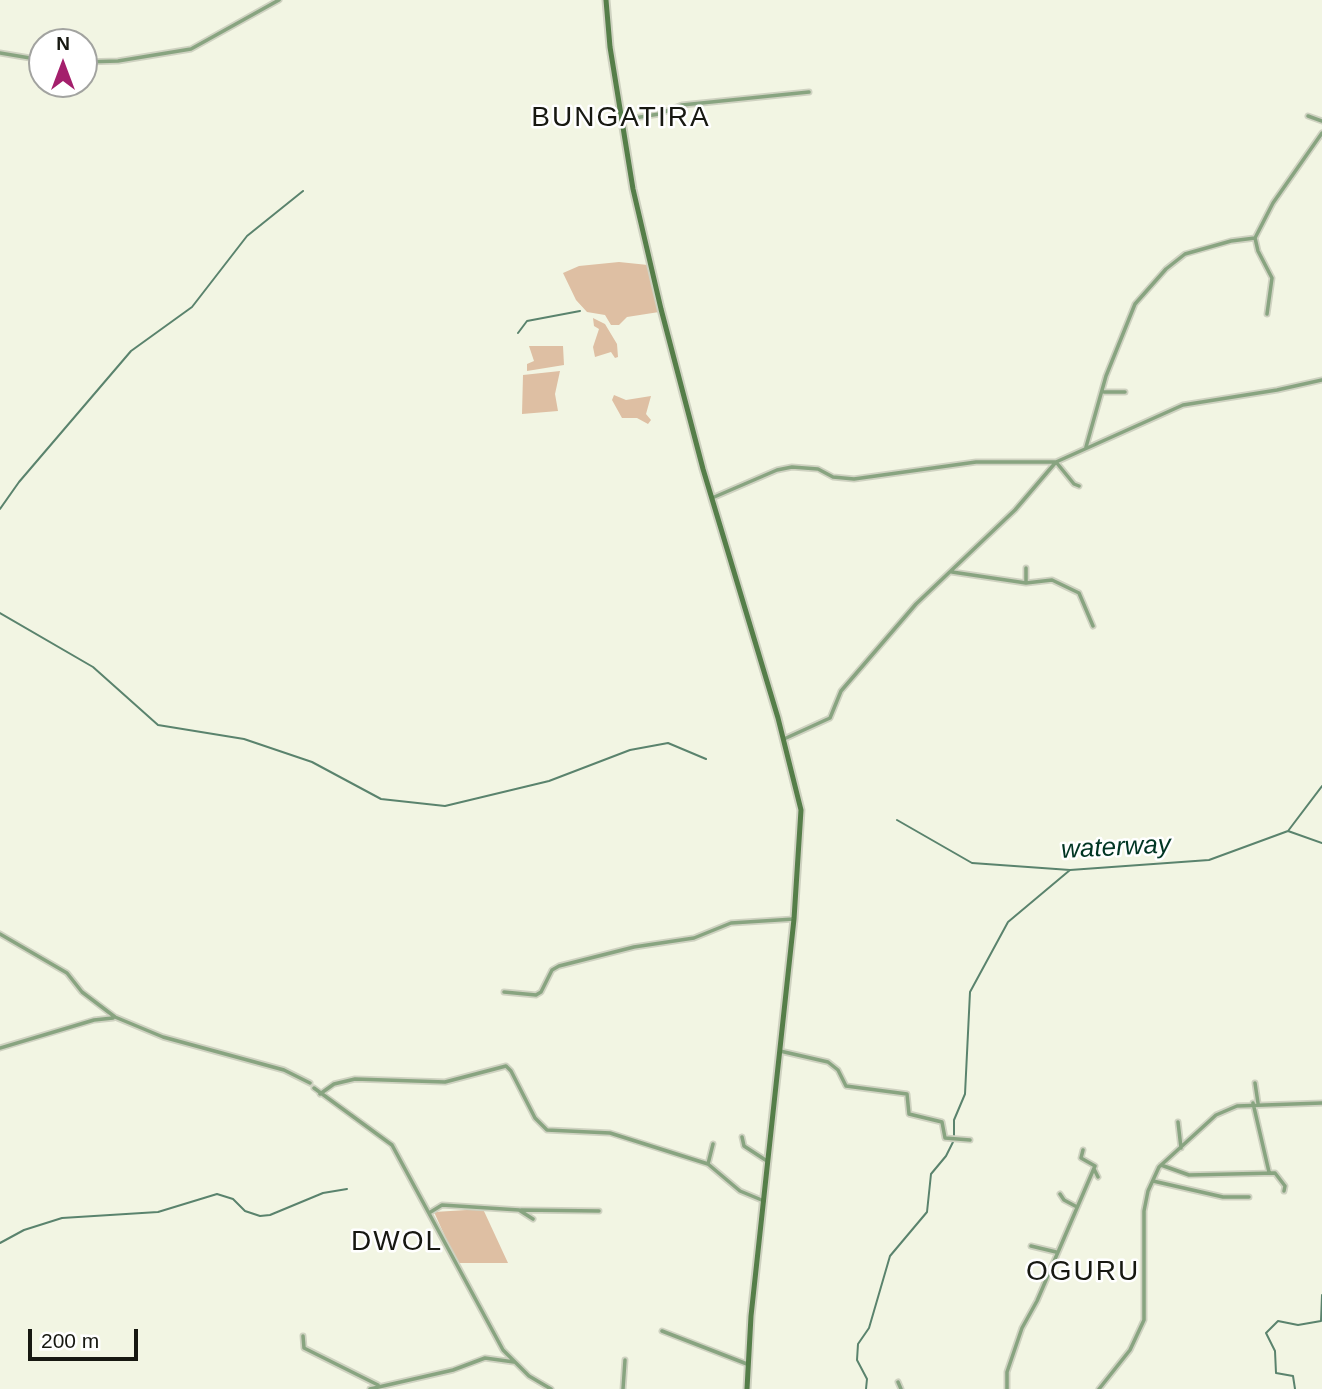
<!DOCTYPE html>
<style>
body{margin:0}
#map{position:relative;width:1322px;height:1389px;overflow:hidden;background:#f2f5e3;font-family:Helvetica,sans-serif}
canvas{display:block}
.north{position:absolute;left:28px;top:28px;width:70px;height:70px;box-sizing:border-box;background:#fff;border:2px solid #a2a3a0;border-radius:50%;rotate:0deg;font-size:19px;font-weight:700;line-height:28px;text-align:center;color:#171811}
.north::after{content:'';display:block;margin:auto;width:24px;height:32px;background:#a41f6c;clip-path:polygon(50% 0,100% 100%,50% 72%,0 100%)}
.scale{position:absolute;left:28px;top:1329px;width:110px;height:32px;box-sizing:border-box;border:4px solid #171811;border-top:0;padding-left:9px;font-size:21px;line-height:24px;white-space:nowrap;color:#171811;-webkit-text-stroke:5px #fff;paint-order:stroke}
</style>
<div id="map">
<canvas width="1322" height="1389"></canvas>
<div class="north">N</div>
<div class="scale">200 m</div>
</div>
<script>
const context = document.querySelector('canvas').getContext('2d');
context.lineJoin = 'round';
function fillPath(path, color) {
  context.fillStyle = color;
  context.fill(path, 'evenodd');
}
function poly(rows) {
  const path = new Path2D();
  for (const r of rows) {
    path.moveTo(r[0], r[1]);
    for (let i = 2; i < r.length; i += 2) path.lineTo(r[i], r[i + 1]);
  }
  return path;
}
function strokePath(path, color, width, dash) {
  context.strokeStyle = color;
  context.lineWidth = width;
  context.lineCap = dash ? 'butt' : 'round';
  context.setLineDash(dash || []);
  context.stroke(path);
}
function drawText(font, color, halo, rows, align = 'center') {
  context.font = font + ' Helvetica,sans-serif';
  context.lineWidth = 5;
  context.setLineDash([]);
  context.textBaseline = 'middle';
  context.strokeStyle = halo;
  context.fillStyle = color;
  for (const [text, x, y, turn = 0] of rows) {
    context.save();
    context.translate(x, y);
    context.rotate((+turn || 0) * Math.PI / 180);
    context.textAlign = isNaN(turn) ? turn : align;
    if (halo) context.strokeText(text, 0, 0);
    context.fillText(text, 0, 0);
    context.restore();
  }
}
const green = poly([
 [619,262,648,265,659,312,627,317,619,325,611,325,605,315,587,312,576,300,563,273,579,266],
 [593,318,605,324,617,344,618,357,615,358,611,352,595,357,593,347,599,329,594,326],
 [529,346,563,346,564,365,527,371,527,364,534,361],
 [560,371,555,394,558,411,522,414,523,375],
 [614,395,626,400,651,396,646,414,651,420,648,424,637,418,622,418,612,400],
 [483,1209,508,1263,457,1263,434,1212]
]);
const stream = poly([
 [518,333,527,321,580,311],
 [0,509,19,482,131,351,192,307,247,236,303,191],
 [0,613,93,667,158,725,244,739,312,762,381,799,445,806,549,781,630,750,668,743,706,759],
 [897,820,972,863,1070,870,1209,860,1288,831,1322,786],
 [1288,831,1322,843],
 [0,1243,24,1230,62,1218,158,1212,217,1194,233,1199,245,1211,260,1216,270,1215,323,1193,347,1189],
 [866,1389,867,1379,857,1360,858,1344,869,1328,890,1256,927,1212,931,1174,946,1156,954,1140,954,1120,965,1094,970,992,1008,922,1070,870],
 [1295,1389,1293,1376,1276,1373,1275,1351,1266,1333,1278,1321,1298,1325,1321,1321,1322,1295]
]);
const street = poly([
 [0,53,42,60],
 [84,62,118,61,191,49,279,0],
 [1308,116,1322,121],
 [622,120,659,114,682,105,809,92],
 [1255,238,1258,251,1272,278,1267,314],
 [1104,392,1125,392],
 [1086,447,1106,376,1135,304,1166,269,1185,254,1231,241,1255,238,1273,203,1322,133],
 [712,498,777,470,792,467,818,469,833,477,854,479,976,462,1056,462,1183,405,1277,390,1322,380],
 [1026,568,1026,583,1052,580,1079,593,1093,626],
 [952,572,1026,583],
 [784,739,830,718,841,691,916,604,1015,510,1056,462,1074,484,1079,486],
 [0,934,67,973,82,992,115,1017,163,1037,284,1070,310,1083],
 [504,992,536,995,541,992,552,970,559,966,634,947,694,938,731,923,794,919],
 [0,1048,94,1020,113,1018],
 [780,1051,828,1062,838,1070,846,1086,907,1094,909,1114,942,1122,945,1138,970,1140],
 [1255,1083,1258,1103],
 [314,1088,392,1145,503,1350,529,1376,551,1389],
 [320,1094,334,1084,355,1079,445,1082,506,1066,511,1071,535,1118,547,1130,610,1133,708,1164,740,1191,764,1201],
 [1253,1103,1269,1172],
 [1178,1122,1181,1148],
 [742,1137,744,1146,767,1161],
 [708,1164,713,1144],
 [1161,1165,1189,1175,1275,1173,1285,1186,1284,1191],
 [1094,1169,1098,1177],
 [1153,1181,1223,1197,1249,1197],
 [1060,1194,1064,1200,1077,1207],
 [521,1210,599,1211],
 [429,1213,442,1205,519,1210,533,1219],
 [1031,1246,1056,1252],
 [662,1331,747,1364],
 [303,1336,304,1348,378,1385],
 [898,1382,901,1389],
 [370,1389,453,1370,485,1358,514,1362],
 [623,1389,625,1360],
 [1007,1389,1007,1372,1022,1328,1037,1301,1095,1166,1081,1158,1083,1150],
 [1099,1389,1130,1350,1144,1320,1144,1211,1148,1191,1159,1167,1216,1115,1237,1106,1322,1103]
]);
const secondary = poly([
 [606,0,610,47,633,189,661,309,703,469,778,718,801,810,794,919,751,1316,747,1389]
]);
const waterNames = [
 ["waterway",1116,848,-3]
];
const quarterNames = [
 ["BUNGATIRA",621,118],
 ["DWOL",397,1242],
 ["OGURU",1083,1272]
];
fillPath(green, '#debfa3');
strokePath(stream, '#5a836d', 2);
strokePath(street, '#cfd2c1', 7);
strokePath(secondary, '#cfd2c1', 9);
strokePath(street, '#88a480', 3.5);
strokePath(secondary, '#557e49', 5);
drawText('italic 26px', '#003523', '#fff', waterNames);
context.letterSpacing = '2px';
drawText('28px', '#171811', '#fff', quarterNames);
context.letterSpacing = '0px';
</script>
